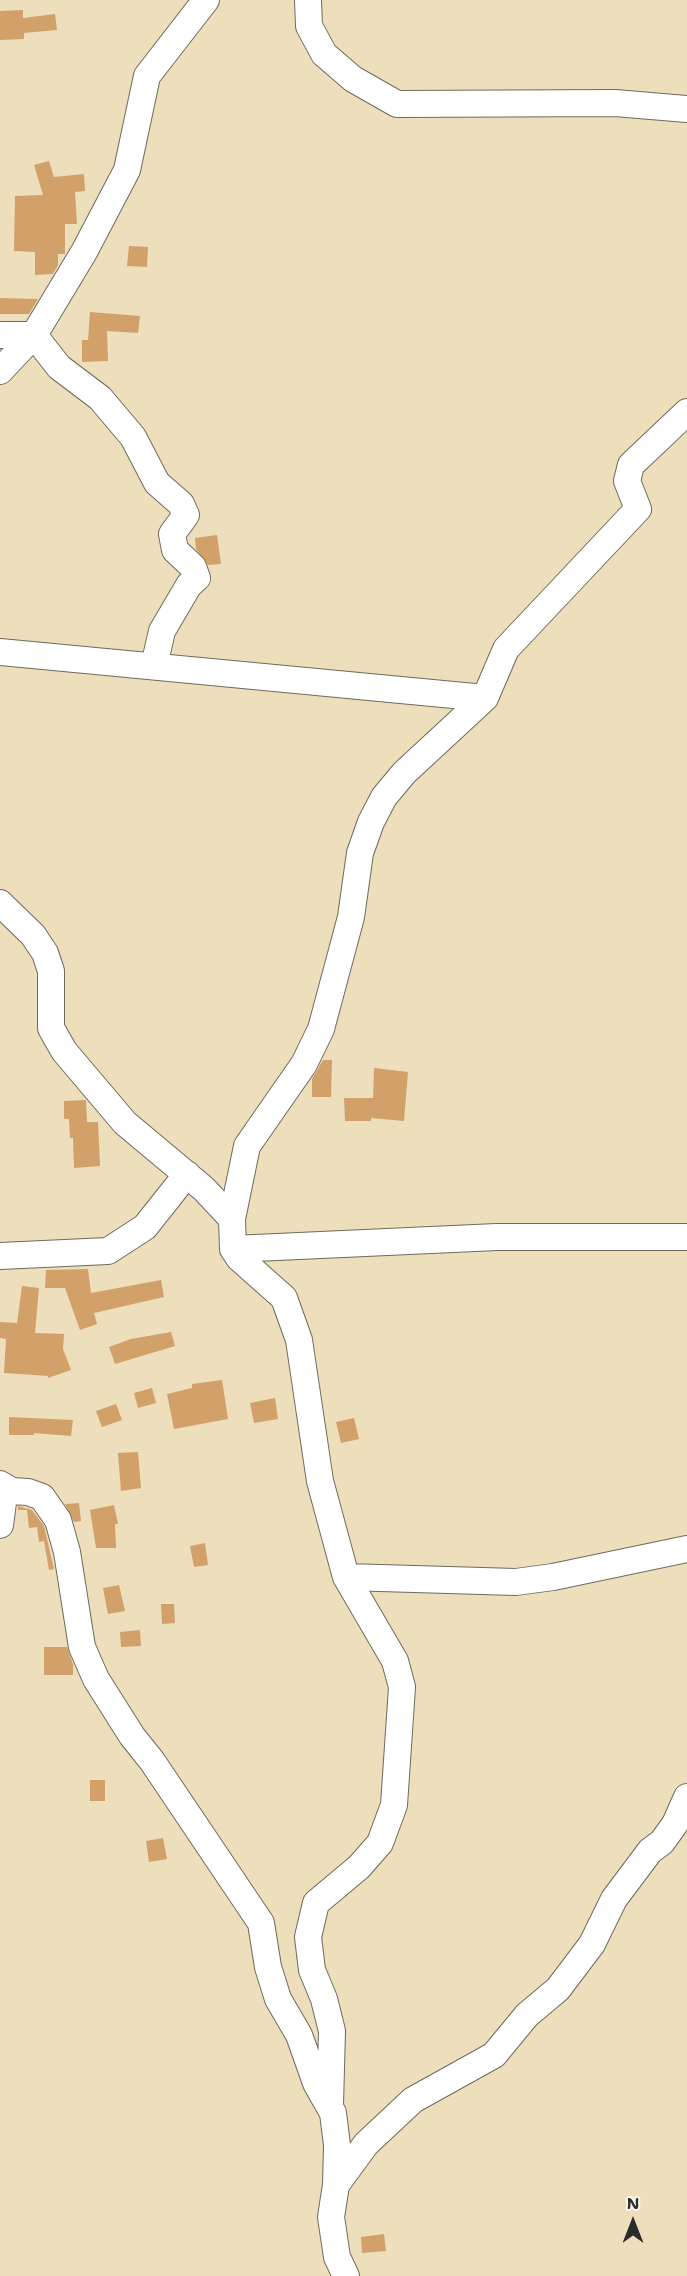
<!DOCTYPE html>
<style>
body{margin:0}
#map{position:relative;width:687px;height:2276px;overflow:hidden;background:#eddebc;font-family:"Shantell Sans",sans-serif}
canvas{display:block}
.north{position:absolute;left:603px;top:2192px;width:60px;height:60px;-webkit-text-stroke:4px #fbf7ec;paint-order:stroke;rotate:0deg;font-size:16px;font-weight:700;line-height:24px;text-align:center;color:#2b2b2b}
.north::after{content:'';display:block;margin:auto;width:21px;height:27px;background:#2b2b2b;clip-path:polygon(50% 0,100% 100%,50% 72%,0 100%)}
</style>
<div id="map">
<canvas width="687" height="2276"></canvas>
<div class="north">N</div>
</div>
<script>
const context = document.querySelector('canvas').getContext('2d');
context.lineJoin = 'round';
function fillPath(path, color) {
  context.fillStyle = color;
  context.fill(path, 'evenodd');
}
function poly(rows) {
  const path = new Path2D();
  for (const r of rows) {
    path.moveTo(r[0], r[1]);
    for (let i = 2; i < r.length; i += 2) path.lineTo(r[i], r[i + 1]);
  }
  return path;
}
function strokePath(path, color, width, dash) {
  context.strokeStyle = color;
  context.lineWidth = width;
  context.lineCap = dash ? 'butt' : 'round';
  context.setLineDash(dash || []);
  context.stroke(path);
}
const building = poly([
 [23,10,23,18,55,14,57,30,24,33,24,39,0,40,0,11],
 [49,161,54,177,84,174,85,191,75,192,77,224,65,224,65,254,58,254,58,265,53,274,35,275,35,252,14,251,15,196,43,195,34,165],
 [129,246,148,247,147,267,127,266],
 [0,298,38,299,29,314,0,314],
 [90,312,140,316,138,333,107,331,108,361,82,362,82,340,88,340],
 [217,535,221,564,208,565,196,549,195,538],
 [323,1060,332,1060,331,1097,312,1097,312,1079],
 [374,1068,408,1072,404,1121,371,1118,371,1121,345,1121,344,1098,373,1098],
 [86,1100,87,1122,98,1122,100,1166,74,1168,73,1138,70,1138,69,1119,64,1119,64,1101],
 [88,1269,91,1293,161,1280,164,1297,94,1313,97,1324,80,1330,65,1288,45,1288,46,1270],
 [22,1286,39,1288,35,1333,64,1334,63,1349,71,1370,48,1378,48,1376,4,1373,6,1339,0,1338,0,1322,17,1323],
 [171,1332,175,1346,115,1364,109,1347,131,1339],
 [222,1380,228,1419,174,1429,167,1394,192,1388,192,1384],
 [152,1388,156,1403,138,1408,134,1393],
 [275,1398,278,1419,254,1423,250,1403],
 [116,1404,122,1420,102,1427,96,1411],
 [9,1417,73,1420,71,1436,34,1433,34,1435,9,1435],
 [354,1418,359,1439,341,1443,336,1422],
 [138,1452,141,1488,121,1491,118,1453],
 [79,1503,81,1521,74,1522,65,1504],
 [114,1505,118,1524,115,1524,116,1548,96,1548,90,1510],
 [18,1506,32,1510,44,1526,54,1569,49,1570,44,1541,39,1542,37,1527,29,1528,27,1510,18,1510],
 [205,1543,208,1565,194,1567,190,1546],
 [119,1585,125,1611,108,1614,103,1588],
 [161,1604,174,1604,175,1623,162,1624],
 [140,1630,141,1646,121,1647,120,1632],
 [44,1647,67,1647,73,1664,73,1675,44,1675],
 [90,1780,105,1780,105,1801,90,1801],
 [163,1838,167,1859,149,1862,146,1841],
 [384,2234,386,2251,362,2253,361,2237]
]);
const minor = poly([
 [308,0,309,26,324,54,353,79,397,104,615,103,687,109],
 [0,335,34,335],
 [34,335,59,367,100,398,133,437,157,483,181,504,186,515,172,534,175,550,193,567,197,578,189,585,162,631,154,666],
 [0,371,34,335,84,252,127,170,147,76,206,0],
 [0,652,485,698],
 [0,903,33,935,45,953,51,971,51,1028,64,1051,125,1123,204,1189,232,1219],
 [233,1249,497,1237,687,1237],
 [0,1256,108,1251,145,1227,187,1174],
 [0,1484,12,1491,28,1492,42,1497,58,1520,67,1552,82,1647,96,1679,132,1736,152,1761,261,1923,268,1967,278,1999,299,2035,316,2083,333,2113,337,2145,336,2185,331,2217,337,2257,346,2276],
 [0,1525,5,1487],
 [346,1577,516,1582,553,1577,687,1549],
 [330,2105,332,2031,324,1999,312,1970,308,1937,316,1903,359,1867,380,1843,394,1805,402,1687,395,1661,346,1577,320,1481,299,1340,284,1298,239,1258,233,1249,232,1219,247,1146,304,1064,321,1029,351,917,360,853,371,822,384,797,404,773,485,698,506,649,638,509,627,481,631,465,687,412],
 [336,2185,366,2144,413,2100,494,2055,527,2015,558,1989,592,1944,614,1899,650,1851,662,1842,675,1824,687,1797]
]);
fillPath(building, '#d2a069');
strokePath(minor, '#6f6a5e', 28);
strokePath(minor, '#fff', 26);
</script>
